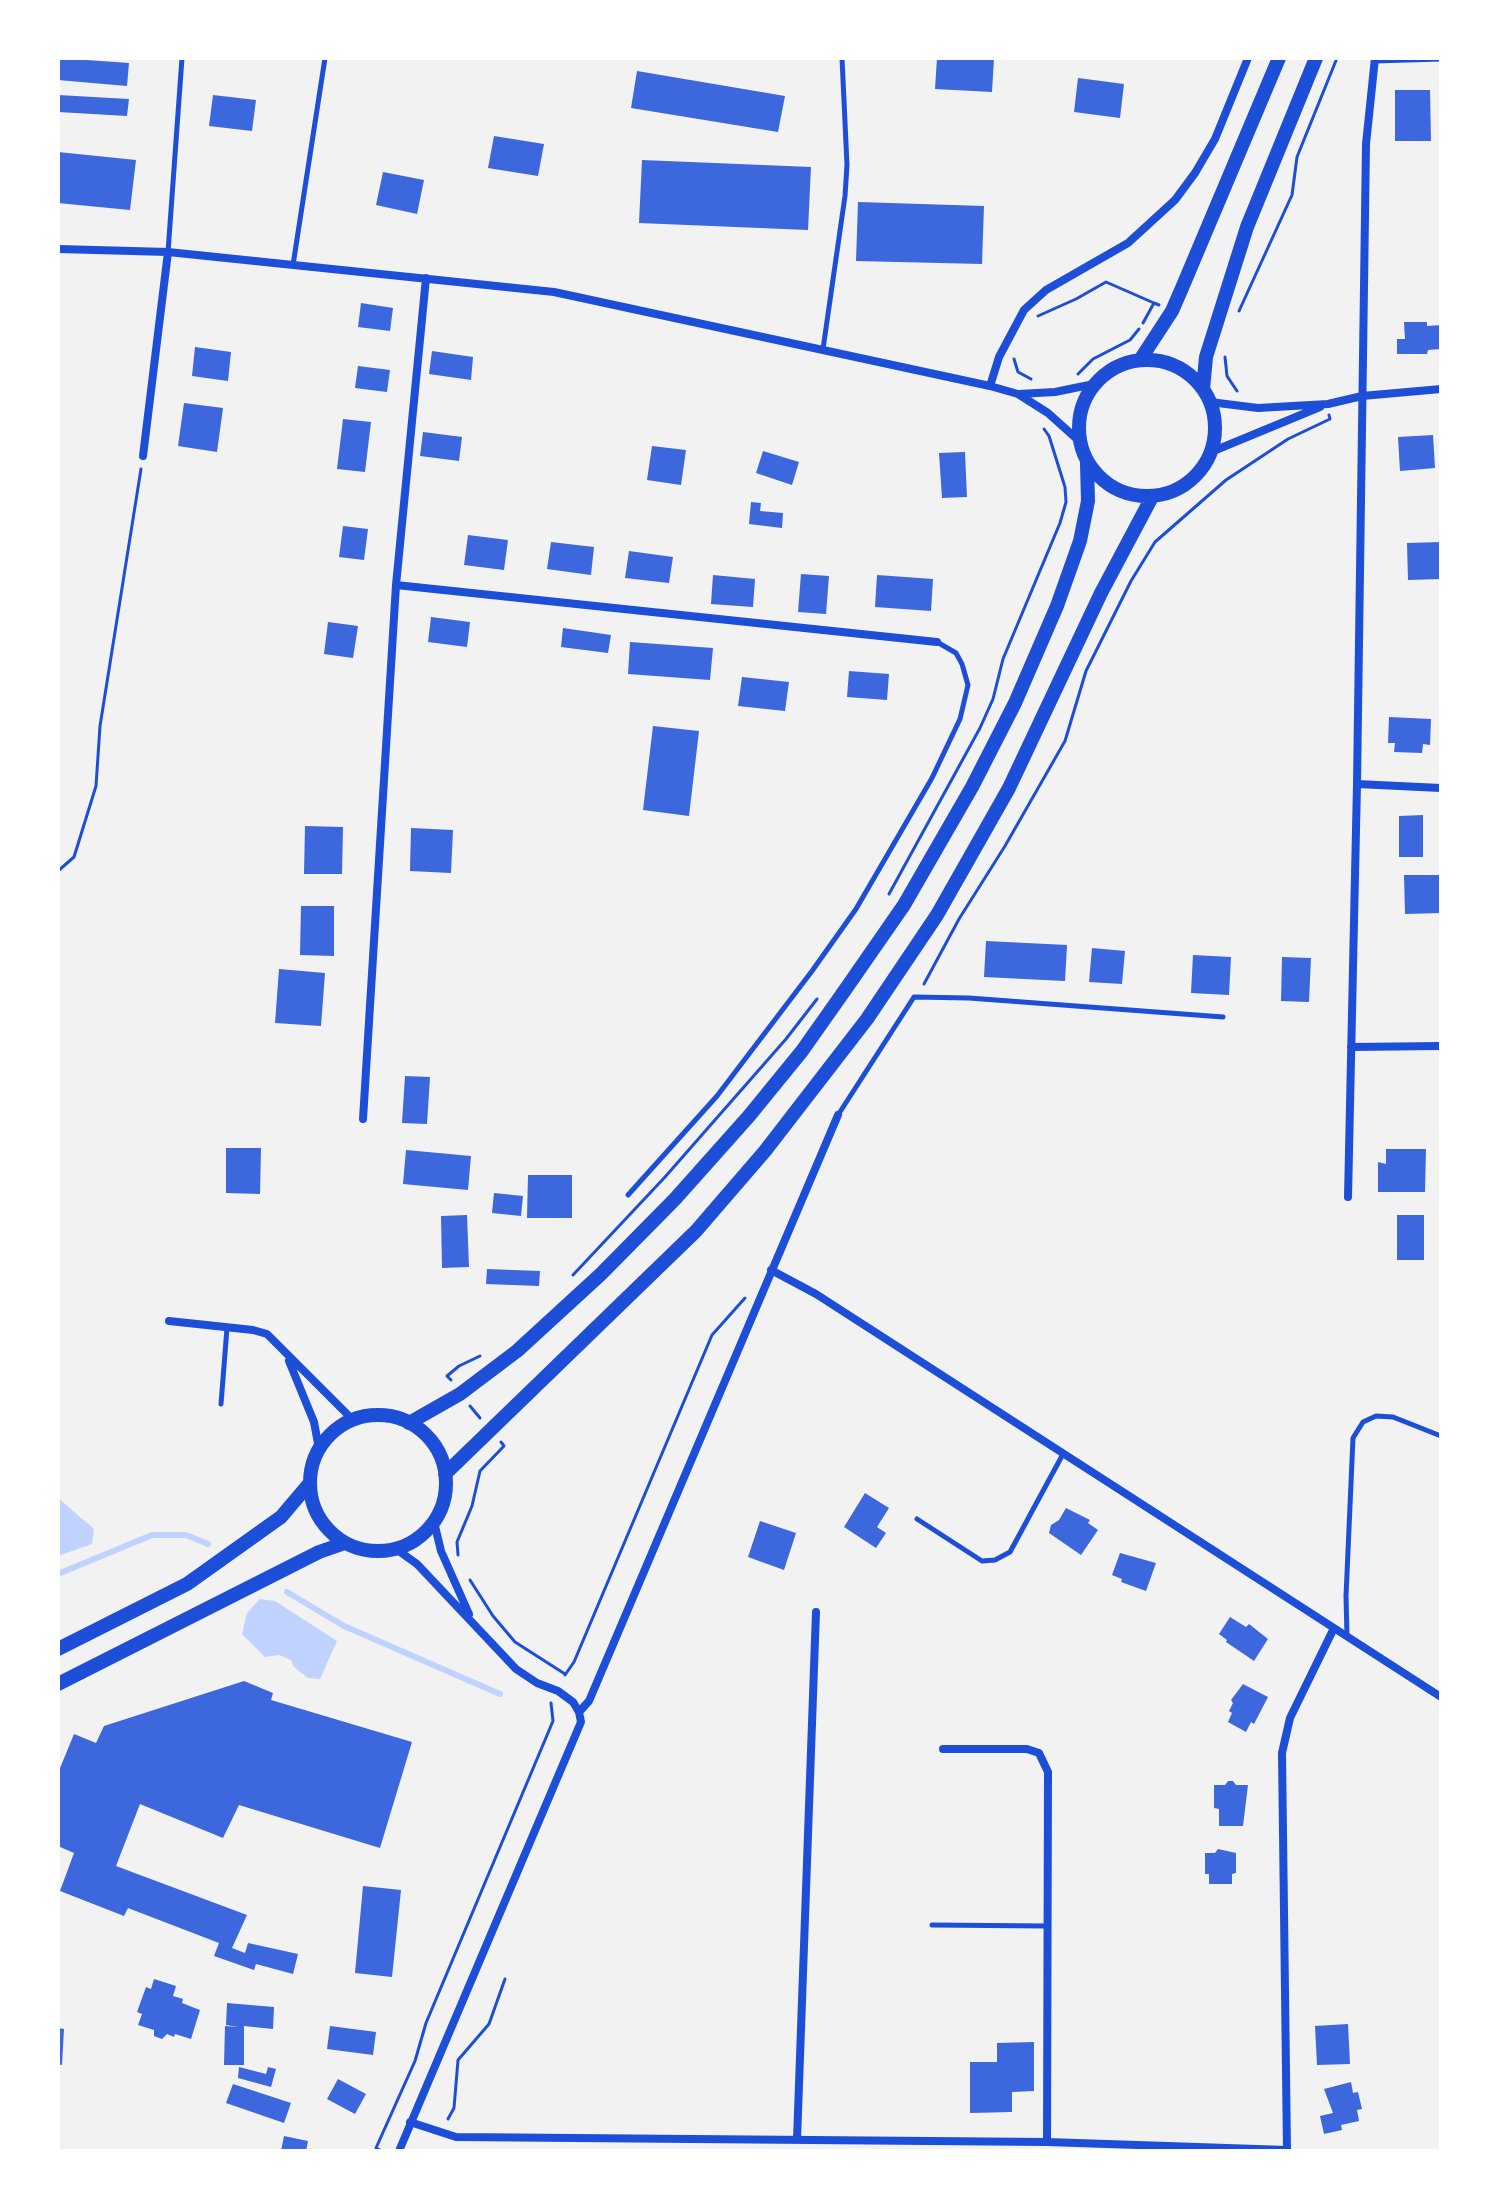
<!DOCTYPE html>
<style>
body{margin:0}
#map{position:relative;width:1499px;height:2209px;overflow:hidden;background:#f2f2f2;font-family:Inter,sans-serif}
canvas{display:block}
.frame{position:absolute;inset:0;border:60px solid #fff;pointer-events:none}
</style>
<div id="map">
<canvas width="1499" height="2209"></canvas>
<div class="frame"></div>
</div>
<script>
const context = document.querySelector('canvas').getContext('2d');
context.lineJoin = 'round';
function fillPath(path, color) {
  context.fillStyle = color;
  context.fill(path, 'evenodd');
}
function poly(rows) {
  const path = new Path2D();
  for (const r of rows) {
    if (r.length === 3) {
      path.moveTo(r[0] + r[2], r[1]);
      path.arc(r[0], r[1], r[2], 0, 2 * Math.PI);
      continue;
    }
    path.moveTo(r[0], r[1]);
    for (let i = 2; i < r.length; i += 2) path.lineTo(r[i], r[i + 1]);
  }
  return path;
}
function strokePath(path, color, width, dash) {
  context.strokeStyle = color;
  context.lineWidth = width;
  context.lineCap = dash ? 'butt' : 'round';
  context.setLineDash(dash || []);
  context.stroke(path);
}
const water = poly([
 [58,1498,94,1529,92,1544,58,1556],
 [260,1599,275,1601,337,1641,320,1679,308,1678,294,1667,291,1660,279,1655,265,1657,242,1634,247,1613]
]);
const stream = poly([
 [58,1574,152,1535,186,1535,208,1544],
 [287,1592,344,1626,500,1694]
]);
const building = poly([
 [58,58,129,63,127,86,58,80],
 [937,58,994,58,992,92,935,89],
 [637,71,785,96,778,132,631,108],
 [1078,78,1124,84,1120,118,1074,112],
 [1395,90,1430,90,1431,141,1395,141],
 [58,95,129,99,127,116,58,112],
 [213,95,256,100,252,131,209,126],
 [494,136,544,144,538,176,488,168],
 [58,152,136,160,130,210,58,203],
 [642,160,811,167,808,230,639,223],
 [383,172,424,180,417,214,376,205],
 [858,202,984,206,982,264,856,261],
 [361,303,393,308,390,331,358,327],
 [1404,322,1427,322,1427,326,1441,325,1441,349,1428,350,1427,354,1397,354,1397,339,1405,339],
 [195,347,231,352,228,381,192,376],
 [432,351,473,357,471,380,429,374],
 [358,366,390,370,387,392,355,388],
 [184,403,223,408,217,452,178,446],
 [343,419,371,422,365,472,337,469],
 [423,432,462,437,459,461,420,456],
 [1433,435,1435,468,1400,471,1398,437],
 [652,446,686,450,681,485,647,480],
 [763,451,799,462,792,485,756,473],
 [965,452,967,497,942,498,939,453],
 [751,502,761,503,760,511,783,513,782,528,749,524],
 [343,526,368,529,364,560,339,557],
 [468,535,508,540,504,570,464,565],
 [551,542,594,547,591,575,547,569],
 [1441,542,1441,579,1408,580,1407,543],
 [629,551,673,557,669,583,625,578],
 [801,574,829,576,826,614,798,612],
 [713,575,755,579,753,607,711,604],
 [877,575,933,579,931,611,875,607],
 [431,617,470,622,467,647,428,642],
 [328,622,358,626,353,658,324,654],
 [563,628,611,635,608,653,561,647],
 [630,642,713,648,710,680,628,674],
 [849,671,889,674,887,700,847,697],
 [742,677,789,682,785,711,738,706],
 [1389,717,1431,719,1430,745,1423,744,1422,753,1394,752,1395,743,1388,743],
 [653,726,699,731,689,816,643,810],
 [1423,815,1423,857,1399,857,1399,816],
 [305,826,343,827,342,874,304,874],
 [411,828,453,830,451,873,410,871],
 [1404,875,1441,875,1441,913,1405,914],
 [301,906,334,906,334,956,300,955],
 [986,941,1067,945,1065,981,984,977],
 [1092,948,1125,951,1122,984,1089,982],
 [1193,955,1231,957,1229,995,1191,993],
 [1282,957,1311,958,1309,1002,1281,1001],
 [279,969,325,973,321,1026,275,1023],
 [405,1076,430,1077,427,1124,402,1123],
 [226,1148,261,1148,260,1194,226,1193],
 [1386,1149,1426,1149,1425,1192,1378,1192,1378,1162,1386,1164],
 [406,1150,471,1156,468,1190,403,1184],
 [528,1175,572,1175,572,1218,527,1218],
 [494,1193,523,1196,521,1216,492,1213],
 [467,1215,469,1267,442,1268,441,1216],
 [1397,1215,1424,1215,1424,1260,1397,1260],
 [487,1269,540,1271,539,1286,486,1284],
 [865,1493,889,1508,877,1527,886,1533,876,1548,844,1527],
 [1066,1508,1090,1520,1088,1523,1098,1530,1081,1555,1049,1533,1051,1525,1059,1520],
 [760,1521,796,1533,784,1570,748,1557],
 [1120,1553,1156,1563,1146,1591,1121,1582,1122,1579,1112,1575],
 [1230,1617,1246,1627,1249,1624,1268,1639,1254,1661,1226,1642,1227,1640,1219,1634],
 [244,1681,273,1693,271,1700,412,1742,380,1848,239,1805,223,1838,140,1804,116,1866,247,1915,232,1948,245,1953,248,1943,298,1954,293,1974,256,1964,254,1970,214,1956,219,1943,128,1908,124,1916,60,1891,74,1853,58,1846,58,1773,74,1734,96,1743,104,1726],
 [1243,1684,1268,1697,1254,1724,1251,1722,1246,1732,1228,1722,1232,1713,1229,1711,1233,1703,1231,1700],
 [1228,1781,1233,1781,1236,1785,1248,1785,1243,1826,1219,1826,1219,1809,1214,1808,1214,1785,1225,1785],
 [1218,1849,1236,1853,1236,1873,1232,1874,1232,1884,1209,1884,1209,1874,1205,1874,1205,1853,1215,1853],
 [363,1886,401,1890,392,1977,355,1973],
 [154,1979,176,1986,173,1996,183,1999,182,2003,200,2010,191,2039,175,2034,174,2037,167,2034,162,2039,154,2036,154,2030,138,2025,142,2014,137,2012,146,1987,151,1989],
 [227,2003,274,2007,273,2029,244,2026,244,2065,224,2065,225,2026,239,2027,226,2025],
 [1348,2024,1350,2064,1317,2065,1315,2026],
 [330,2026,376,2032,373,2055,327,2049],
 [58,2028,64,2029,62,2065,58,2064],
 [1034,2042,1034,2091,1012,2092,1012,2112,970,2113,970,2062,997,2062,997,2043],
 [239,2067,266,2074,268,2067,276,2069,271,2087,238,2078],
 [338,2079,366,2094,355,2114,327,2099],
 [1351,2082,1353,2093,1358,2092,1362,2109,1357,2110,1359,2121,1341,2125,1342,2130,1324,2134,1320,2116,1333,2113,1324,2089],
 [233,2084,291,2103,284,2123,226,2103],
 [284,2136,308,2141,306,2151,281,2151]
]);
const path = poly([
 [1239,311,1292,195,1297,157,1337,58],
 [1038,316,1076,299,1106,282,1154,303],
 [1143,323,1154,303,1159,305],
 [1225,357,1227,376,1237,391],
 [1014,359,1018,372,1031,379],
 [1078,374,1093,359,1130,340,1139,329],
 [58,871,74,857,96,786,100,726,141,469],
 [889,894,980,728,993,699,1003,659,1060,523,1066,502,1065,487,1049,436,1044,429],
 [924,984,959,919,1005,846,1065,741,1086,671,1131,581,1155,542,1226,480,1288,439,1330,419,1329,415],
 [573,1275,665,1177,786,1039,817,999],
 [451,1380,447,1376,459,1366,480,1356],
 [470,1406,480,1418],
 [458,1555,457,1542,472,1506,480,1471,504,1446,501,1442],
 [470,1580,493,1616,515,1642,565,1674],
 [565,1675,574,1662,712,1335,745,1298],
 [448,2119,454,2108,458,2060,489,2024,505,1979],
 [382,2151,376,2148,415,2061,426,2023,553,1721,551,1703]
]);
const service = poly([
 [1374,61,1441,59],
 [168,252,182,58],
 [293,265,325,58],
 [823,349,845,196,847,165,842,58],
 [838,1115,914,997,969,998,1223,1017],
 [628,1195,717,1096,812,971,856,909,932,778,960,719,968,685,962,664,956,653,937,642],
 [221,1404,227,1328],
 [917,1519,982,1561,995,1560,1010,1552,1063,1454],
 [1347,1637,1346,1596,1353,1438,1363,1422,1376,1416,1393,1417,1441,1436],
 [932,1925,1047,1926]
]);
const minor = poly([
 [58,249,168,252,554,292,990,386,1018,394,1048,413,1078,440],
 [990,386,999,357,1024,310,1046,290,1128,243,1175,200,1195,173,1215,139,1248,58],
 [1019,394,1055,392,1094,384],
 [1210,402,1258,408,1328,404,1362,396,1441,389],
 [1211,452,1320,407],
 [143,456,168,252],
 [396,585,937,642],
 [1357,784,1441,788],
 [1351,1047,1441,1046],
 [363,1119,396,585,426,278],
 [1348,1197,1357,784,1366,144,1375,58],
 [771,1270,816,1294,1441,1697],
 [169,1321,253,1330,267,1334,353,1420],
 [289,1361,314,1422,319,1449],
 [434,1522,441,1551,469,1614],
 [396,1549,417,1564,516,1669,537,1683,558,1691,573,1702,579,1712,581,1722,399,2151],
 [579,1712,589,1701,838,1115],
 [943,1749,1027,1749,1039,1753,1048,1772,1047,2142],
 [410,2122,456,2137,1047,2142,1287,2150],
 [797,2140,816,1612],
 [1287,2151,1282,1753,1290,1718,1334,1628]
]);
const secondary = poly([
 [1147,428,68],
 [1140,360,1172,311,1182,288,1279,58],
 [1203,389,1206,357,1247,227,1316,58],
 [378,1483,68],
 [409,1423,460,1394,517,1351,601,1274,675,1199,749,1116,802,1051,845,990,904,905,972,787,1015,703,1057,606,1080,541,1088,501,1087,464],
 [445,1474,696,1231,765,1151,867,1019,937,915,979,841,1009,788,1101,593,1152,497],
 [58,1649,187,1584,281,1517,309,1484],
 [58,1684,319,1552,345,1543]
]);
fillPath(water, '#bfd3fe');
strokePath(stream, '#bfd3fe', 6);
fillPath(building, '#3d67dc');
strokePath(path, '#1d4ed8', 3);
strokePath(service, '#1d4ed8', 5);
strokePath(minor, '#1d4ed8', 8);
strokePath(secondary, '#1d4ed8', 14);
</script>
